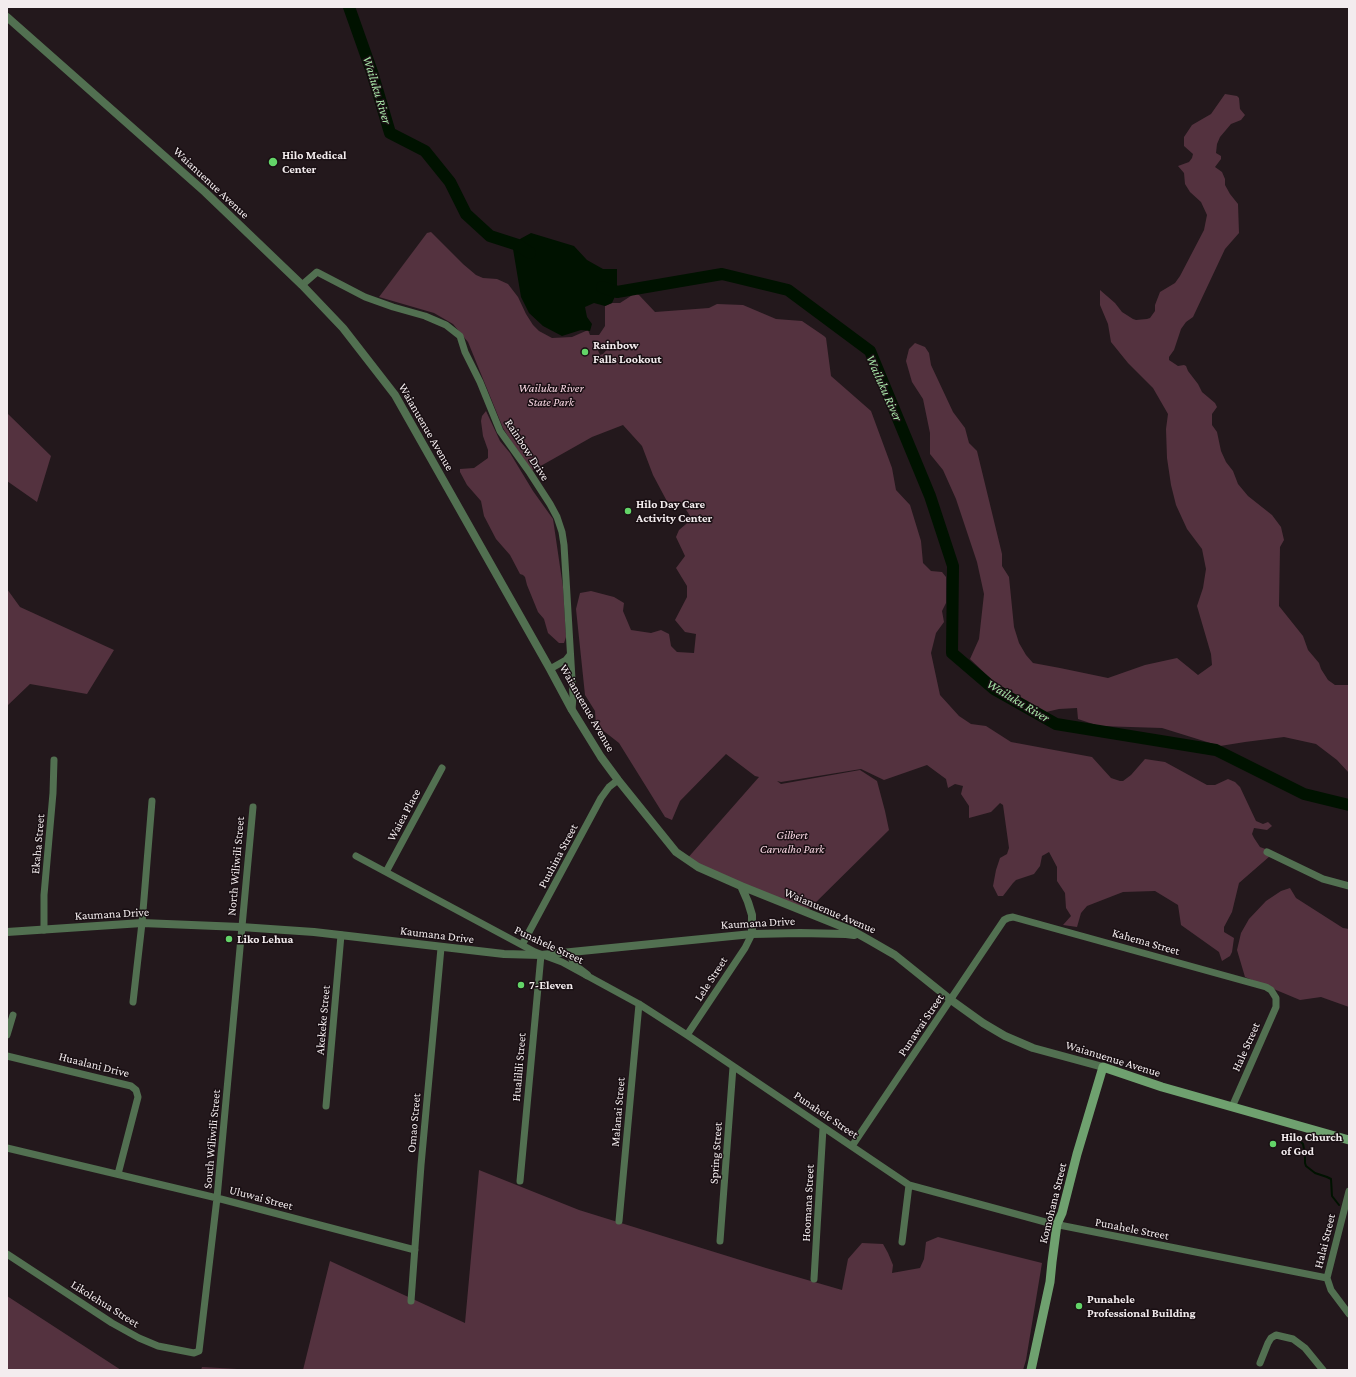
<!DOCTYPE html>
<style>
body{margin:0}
#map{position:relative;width:1356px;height:1377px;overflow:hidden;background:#23181c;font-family:"Crimson Pro",serif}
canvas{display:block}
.frame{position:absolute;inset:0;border:8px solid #f3ecee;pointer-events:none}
</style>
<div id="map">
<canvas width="1356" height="1377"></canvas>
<div class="frame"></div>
</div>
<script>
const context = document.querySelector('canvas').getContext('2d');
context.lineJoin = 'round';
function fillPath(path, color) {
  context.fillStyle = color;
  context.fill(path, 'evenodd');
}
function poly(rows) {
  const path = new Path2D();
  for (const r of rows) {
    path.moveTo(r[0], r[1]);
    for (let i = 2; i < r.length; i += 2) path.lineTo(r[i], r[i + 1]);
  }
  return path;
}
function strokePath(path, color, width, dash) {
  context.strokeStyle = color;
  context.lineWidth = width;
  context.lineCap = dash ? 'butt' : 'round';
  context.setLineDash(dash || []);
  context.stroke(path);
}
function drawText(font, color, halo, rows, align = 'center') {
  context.font = font + ' "Crimson Pro",serif';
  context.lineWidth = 3;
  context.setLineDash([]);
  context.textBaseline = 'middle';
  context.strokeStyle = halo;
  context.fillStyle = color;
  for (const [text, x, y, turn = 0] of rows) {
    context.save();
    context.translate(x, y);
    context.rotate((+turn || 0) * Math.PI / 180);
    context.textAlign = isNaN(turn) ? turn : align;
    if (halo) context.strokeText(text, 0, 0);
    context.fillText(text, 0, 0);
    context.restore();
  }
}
const green = poly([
 [1225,94,1237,96,1239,98,1240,109,1245,115,1241,120,1231,124,1220,137,1217,144,1216,153,1221,156,1221,159,1215,167,1222,172,1225,179,1225,185,1230,194,1238,204,1239,233,1225,249,1193,317,1186,322,1181,329,1174,350,1169,357,1169,360,1178,366,1184,365,1186,366,1188,371,1198,384,1202,392,1215,403,1217,407,1212,414,1212,425,1217,432,1221,451,1226,462,1233,471,1238,484,1248,496,1272,515,1281,527,1284,540,1280,547,1279,606,1303,636,1308,650,1319,663,1321,669,1328,680,1335,685,1349,685,1349,773,1337,760,1316,744,1284,737,1245,742,1220,746,1162,728,1099,726,1078,719,1077,708,1059,709,1046,712,1038,710,992,680,970,659,979,639,984,594,977,562,956,499,943,470,930,454,930,433,923,399,912,382,906,361,909,349,915,343,925,347,929,353,931,365,953,412,965,428,969,443,977,451,1002,554,1002,566,1009,577,1014,627,1019,643,1026,655,1033,663,1060,668,1108,678,1145,665,1177,658,1198,675,1212,665,1211,654,1197,606,1203,588,1206,569,1202,549,1187,529,1176,505,1171,485,1167,458,1166,429,1168,414,1153,388,1128,363,1111,342,1108,324,1100,305,1100,290,1115,303,1122,312,1133,319,1136,320,1147,319,1150,318,1155,311,1155,305,1160,292,1175,283,1180,276,1204,230,1207,215,1201,202,1190,192,1185,184,1184,173,1178,166,1189,162,1192,158,1193,154,1184,146,1184,137,1192,125,1211,114],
 [431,232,463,264,476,275,483,278,497,279,508,284,518,297,526,314,533,325,539,331,552,338,572,337,588,330,590,335,599,335,605,326,605,306,612,303,620,303,634,294,637,294,639,295,655,312,709,308,717,304,743,305,776,319,802,321,824,336,826,338,831,376,871,411,892,468,896,490,910,505,921,541,923,563,931,571,942,572,946,577,946,603,942,611,944,622,936,633,931,653,940,695,959,716,971,724,986,726,1011,742,1092,757,1111,778,1120,781,1123,781,1131,775,1145,759,1165,762,1207,785,1215,785,1228,779,1235,782,1240,787,1256,821,1263,824,1268,822,1272,826,1267,830,1254,828,1252,834,1254,838,1260,847,1268,850,1270,856,1239,883,1232,912,1224,927,1224,932,1234,938,1232,952,1230,956,1222,961,1219,952,1181,925,1178,905,1155,891,1123,892,1087,906,1081,913,1077,927,1063,925,1071,916,1066,908,1065,893,1057,881,1057,867,1049,852,1042,856,1040,866,1034,874,1016,880,1013,883,1003,896,998,896,993,886,996,870,1000,858,1007,854,1009,848,1003,805,1000,803,991,812,969,818,969,806,961,794,963,786,955,784,948,788,946,779,927,765,884,780,861,769,781,782,777,781,781,784,860,770,877,781,885,811,889,830,806,912,686,860,759,777,755,776,726,754,680,801,672,820,665,817,619,743,596,725,595,711,585,695,576,609,580,593,591,591,614,597,624,603,623,611,631,630,651,633,661,630,669,634,671,646,677,652,694,653,696,634,685,632,675,620,687,597,687,586,676,568,685,556,676,537,679,530,692,519,681,502,670,507,653,475,642,446,623,425,592,437,530,472,503,428,468,342,453,324,434,313,379,297,427,233],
 [609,342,611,345,603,354,600,355,596,346],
 [486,411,500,441,510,453,533,491,553,519,563,587,566,637,564,643,559,643,548,633,544,619,538,612,527,585,525,577,523,575,520,574,510,555,496,539,484,516,481,501,467,485,460,472,460,469,474,468,488,458,488,450,483,436,481,421,482,416],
 [7,413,51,456,37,502,7,481],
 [7,589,20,607,114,650,87,694,30,684,7,706],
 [1290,888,1296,898,1343,928,1349,929,1349,1007,1321,997,1300,1000,1245,977,1237,950,1241,933,1249,919,1266,901,1281,891],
 [479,1170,579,1210,766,1268,842,1290,848,1259,862,1243,883,1244,888,1253,893,1265,892,1273,920,1268,924,1259,926,1242,938,1237,1042,1263,1026,1360,1023,1370,303,1370,330,1261,465,1323],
 [7,1296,121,1370,7,1370],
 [202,1367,255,1370,201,1370]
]);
const water = poly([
 [531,233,574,246,587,260,603,269,617,269,617,292,612,303,605,306,594,303,585,307,587,317,592,324,590,331,581,330,562,336,543,326,529,313,521,297,513,249,518,245,520,239]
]);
const stream = poly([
 [1286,1137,1301,1142,1303,1144,1305,1154,1305,1163,1306,1166,1315,1173,1327,1177,1331,1179,1332,1196,1339,1205]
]);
const river = poly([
 [349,7,372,72,390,133,425,151,450,182,466,214,490,236,518,245,530,253],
 [602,287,617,292,722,274,788,290,870,351,930,496,953,566,952,653,994,689,1056,724,1216,750,1304,794,1349,805]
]);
const minor = poly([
 [302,285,317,272,365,297,393,307,425,316,446,325,460,336,465,352,480,382,500,431,530,473,550,504,557,517,562,532,564,545,573,696,572,710],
 [550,669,566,660,570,655],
 [1267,852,1323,879,1349,886],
 [356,856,535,952,562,962,639,1004,687,1035,909,1185,1049,1223,1327,1278],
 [386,872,442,768],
 [44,930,44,895,53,793,54,760],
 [522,945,601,798,609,787,618,780],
 [133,1002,142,923,152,801],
 [7,1035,13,1015],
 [687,1035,745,948,752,934],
 [7,1056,131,1086,136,1090,138,1097,118,1174],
 [326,1106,341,935],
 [852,1146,1004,920,1008,918,1013,917,1266,987,1271,990,1276,998,1276,1007,1232,1107],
 [7,1148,217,1198,415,1250],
 [520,1181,541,955],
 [1349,1191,1327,1278,1331,1290,1349,1314],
 [619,1221,639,1004],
 [720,1241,733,1067],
 [902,1242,909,1185],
 [7,1254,112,1323,139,1338,158,1346,194,1353,199,1351,217,1198,253,807],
 [814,1279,823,1128],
 [411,1301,421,1165,441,948],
 [1260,1363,1268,1343,1271,1338,1276,1335,1293,1339,1305,1348,1323,1370]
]);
const tertiary = poly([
 [7,17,205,192,302,285,343,328,395,395,550,669,572,710,601,757,618,780,676,852,698,867,741,886,853,931,869,940,895,955,951,1000,983,1023,1005,1036,1033,1048,1103,1067],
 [741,886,748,902,752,915,752,934],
 [7,932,142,923,241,927,314,932,504,954,541,955,752,934,800,933,846,934,854,935],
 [573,953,572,957,574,965,587,975]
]);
const secondary = poly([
 [1031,1370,1050,1282,1052,1262,1057,1224,1062,1213,1077,1154,1103,1067,1162,1087,1349,1140]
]);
const markers = [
 [273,162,5,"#63d468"],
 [585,352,4,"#63d468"],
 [628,511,4,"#63d468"],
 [229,939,4,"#63d468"],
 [521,985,4,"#63d468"],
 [1273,1144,4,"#63d468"],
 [1079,1306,4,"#63d468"]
];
const poiNames = [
 ["Hilo Medical",282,155],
 ["Center",282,169],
 ["Rainbow",593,345],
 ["Falls Lookout",593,359],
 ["Hilo Day Care",636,504],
 ["Activity Center",636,518],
 ["Liko Lehua",237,939],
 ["7-Eleven",529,985],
 ["Hilo Church",1281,1137],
 ["of God",1281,1151],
 ["Punahele",1087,1299],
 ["Professional Building",1087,1313]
];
const streetNames = [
 ["Waianuenue Avenue",211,183,43],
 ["Waianuenue Avenue",426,427,60],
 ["Rainbow Drive",527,450,57],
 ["Waianuenue Avenue",587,708,60],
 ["Waiea Place",404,815,-62],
 ["Ekaha Street",38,844,-85],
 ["Puuhina Street",558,856,-62],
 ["North Wiliwili Street",236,866,-85],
 ["Waianuenue Avenue",830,911,23],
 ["Kaumana Drive",112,914,-3],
 ["Kaumana Drive",758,923,-3],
 ["Kaumana Drive",437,935,7],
 ["Kahema Street",1146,942,16],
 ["Punahele Street",549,945,25],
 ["Lele Street",711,979,-57],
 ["Akekeke Street",323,1020,-85],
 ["Punawai Street",921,1025,-56],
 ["Hale Street",1246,1047,-66],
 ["Waianuenue Avenue",1113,1059,17],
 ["Huaalani Drive",94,1065,14],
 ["Hualilili Street",519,1067,-85],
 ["Malanai Street",618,1112,-85],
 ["Punahele Street",826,1115,34],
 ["Omao Street",414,1123,-85],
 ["South Wiliwili Street",212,1139,-85],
 ["Spring Street",716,1153,-86],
 ["Uluwai Street",261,1198,15],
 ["Hoomana Street",808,1203,-87],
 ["Komohana Street",1053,1203,-76],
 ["Punahele Street",1132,1229,11],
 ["Halai Street",1325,1241,-76],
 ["Likolehua Street",105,1304,32]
];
const parkNames = [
 ["Wailuku River",551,388],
 ["State Park",551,402],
 ["Gilbert",792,835],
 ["Carvalho Park",792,849]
];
const waterNames = [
 ["Wailuku River",377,90,73],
 ["Wailuku River",884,388,66],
 ["Wailuku River",1018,701,31]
];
fillPath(green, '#54323f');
fillPath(water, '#001200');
strokePath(stream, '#001200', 2);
strokePath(river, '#001200', 12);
strokePath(minor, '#527051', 7);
strokePath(tertiary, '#527051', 8);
strokePath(secondary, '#6fa16f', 9);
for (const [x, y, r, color] of markers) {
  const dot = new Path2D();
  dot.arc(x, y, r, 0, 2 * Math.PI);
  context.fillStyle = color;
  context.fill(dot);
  strokePath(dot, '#190f13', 1.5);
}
drawText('bold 12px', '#f3ecee', '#190f13', poiNames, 'left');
drawText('12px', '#f3ecee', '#190f13', streetNames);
drawText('italic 12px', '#f7d5e1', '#190f13', parkNames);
drawText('italic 13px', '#a6e3a6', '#190f13', waterNames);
</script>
